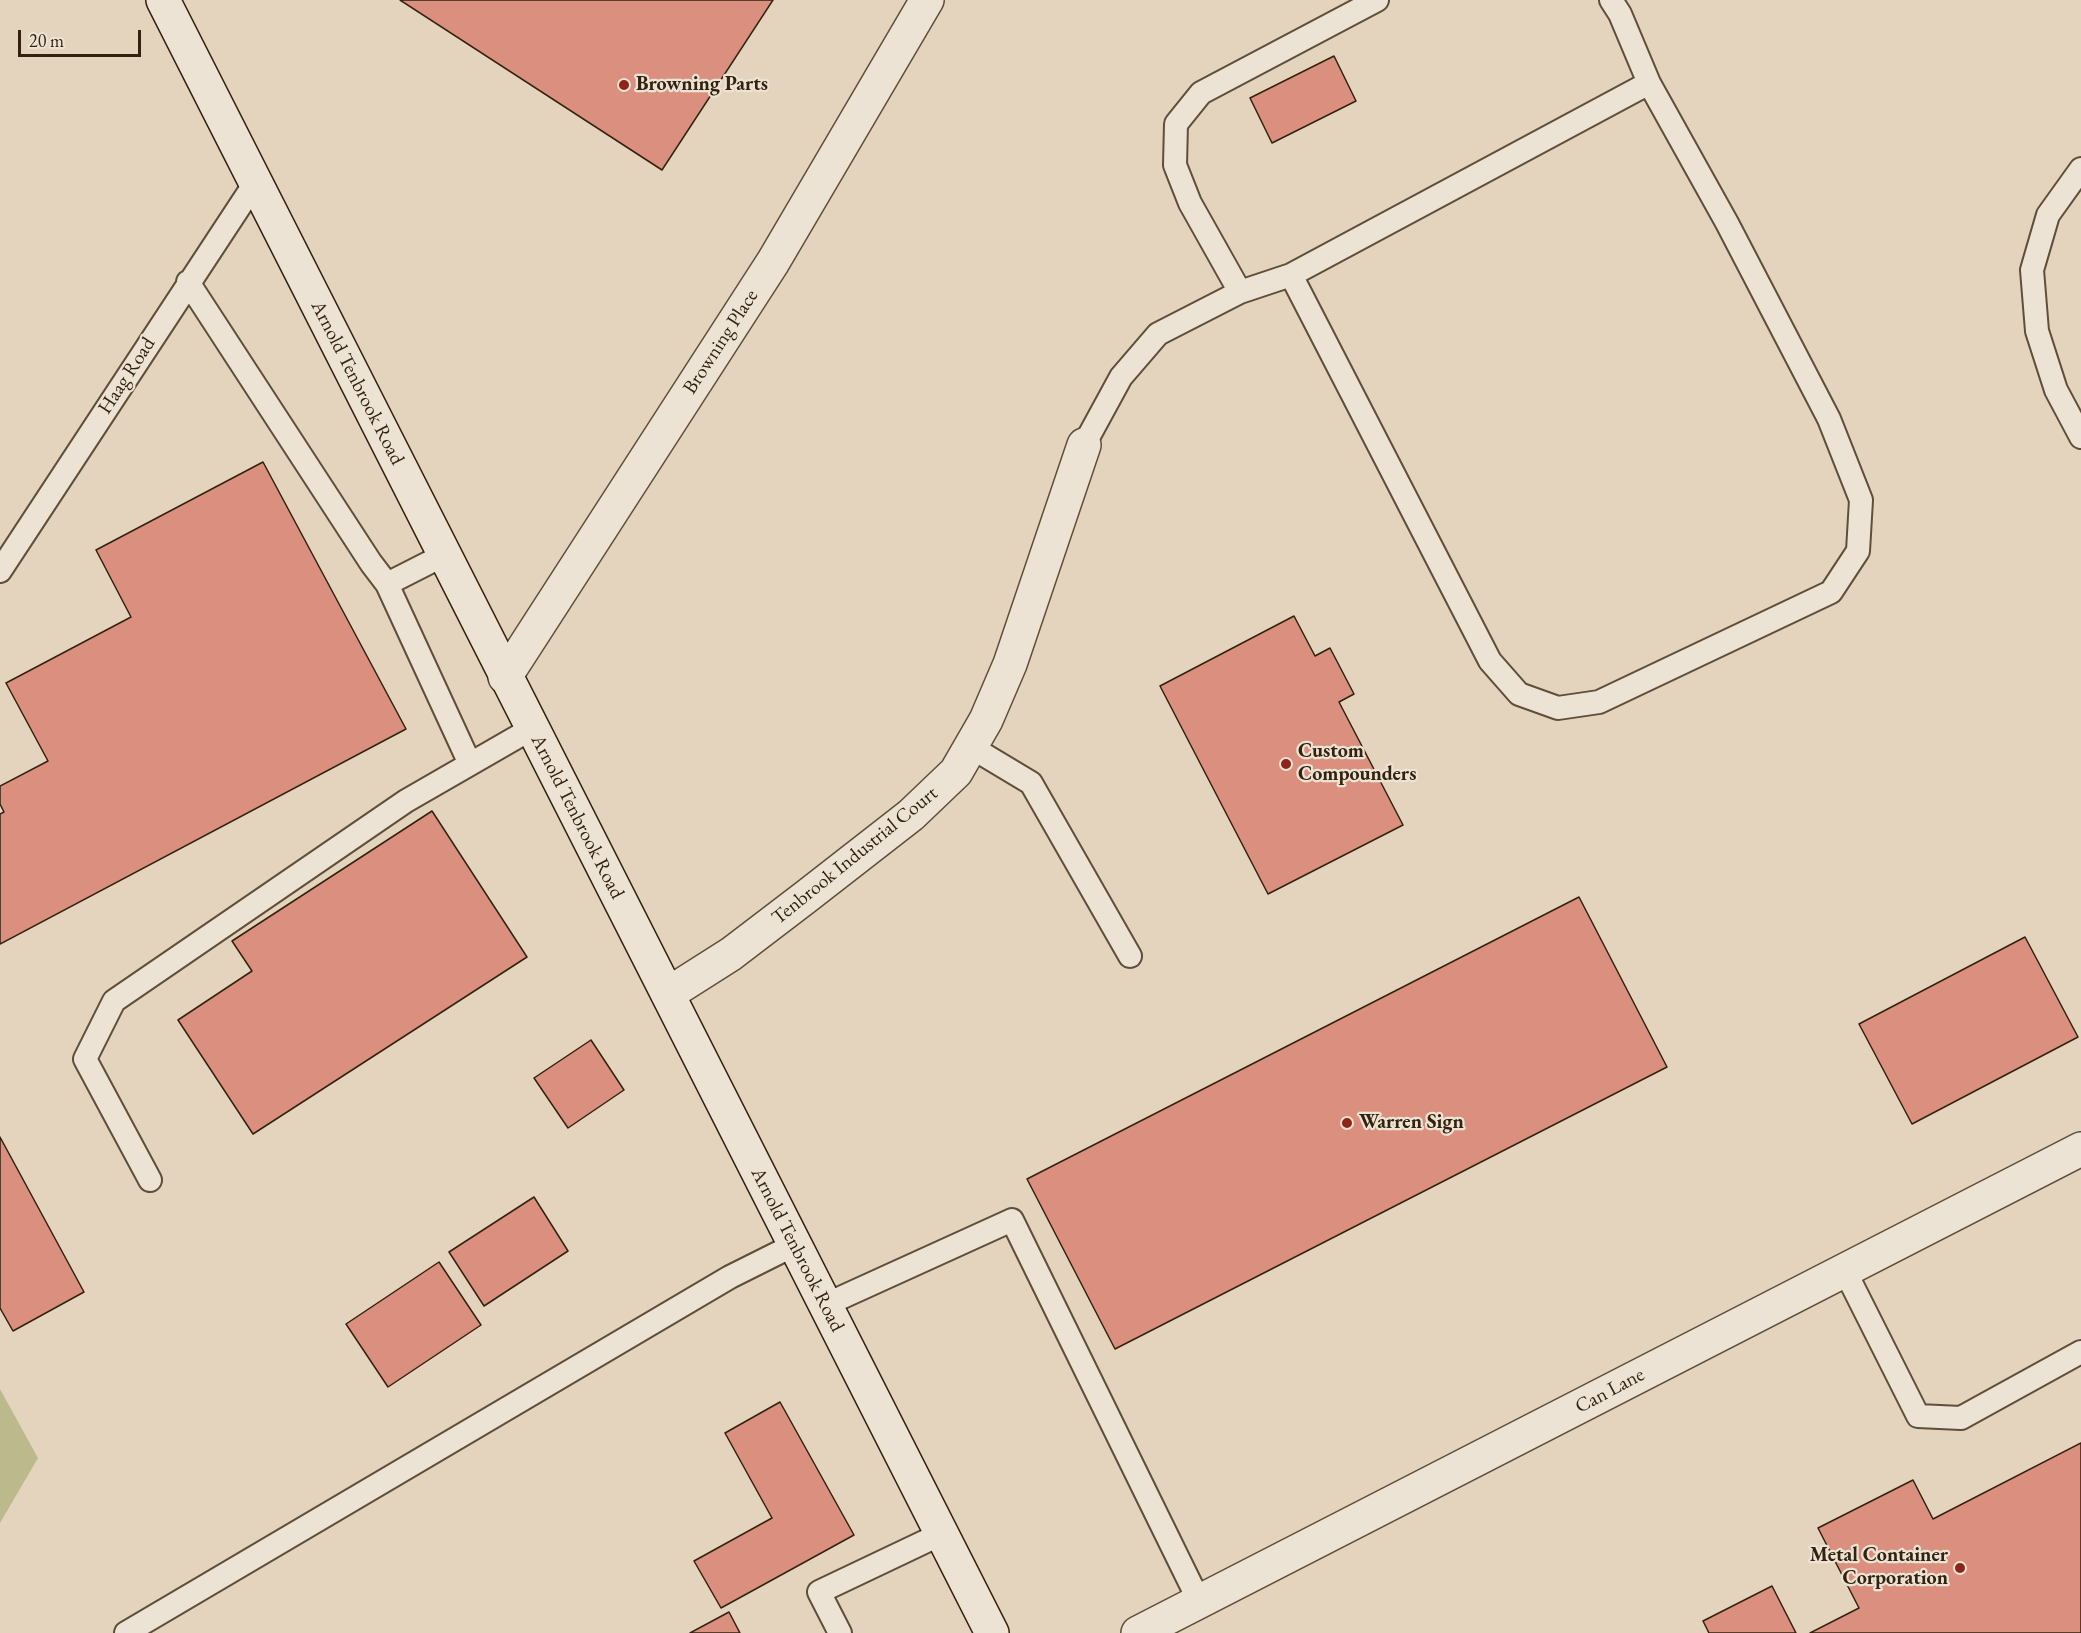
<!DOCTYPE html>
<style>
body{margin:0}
#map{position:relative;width:2081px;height:1633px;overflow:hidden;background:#e4d4bd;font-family:"EB Garamond",serif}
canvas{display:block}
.scale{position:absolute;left:18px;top:30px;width:123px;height:27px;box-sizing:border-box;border:3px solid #32220f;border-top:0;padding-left:8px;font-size:18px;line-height:21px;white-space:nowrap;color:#32220f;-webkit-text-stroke:4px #ede3d4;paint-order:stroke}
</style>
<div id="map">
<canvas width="2081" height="1633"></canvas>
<div class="scale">20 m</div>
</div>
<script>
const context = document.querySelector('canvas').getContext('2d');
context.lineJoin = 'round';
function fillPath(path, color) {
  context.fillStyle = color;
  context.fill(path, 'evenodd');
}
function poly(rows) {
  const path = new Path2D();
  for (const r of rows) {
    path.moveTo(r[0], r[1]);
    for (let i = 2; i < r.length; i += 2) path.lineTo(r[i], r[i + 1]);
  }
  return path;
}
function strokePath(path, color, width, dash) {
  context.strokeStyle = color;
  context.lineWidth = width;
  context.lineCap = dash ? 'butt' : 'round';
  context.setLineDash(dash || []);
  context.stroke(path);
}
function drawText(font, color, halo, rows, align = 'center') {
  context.font = font + ' "EB Garamond",serif';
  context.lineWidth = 4.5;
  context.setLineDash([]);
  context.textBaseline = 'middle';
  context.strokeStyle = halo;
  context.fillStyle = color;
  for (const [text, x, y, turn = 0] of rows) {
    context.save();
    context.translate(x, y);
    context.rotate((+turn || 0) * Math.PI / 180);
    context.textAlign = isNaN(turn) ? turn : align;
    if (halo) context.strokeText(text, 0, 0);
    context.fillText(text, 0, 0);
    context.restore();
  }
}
const green = poly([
 [0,1389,38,1458,0,1523]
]);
const building = poly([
 [400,0,773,0,662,170,400,0],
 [1334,56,1356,101,1272,143,1250,98,1334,56],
 [263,462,406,729,0,944,0,814,4,812,0,804,0,786,48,761,6,683,131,617,96,550,263,462],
 [1294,616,1315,656,1330,648,1354,694,1339,702,1403,825,1268,894,1160,686,1294,616],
 [432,811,527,957,253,1134,178,1020,252,971,232,941,432,811],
 [1579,897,1667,1067,1115,1349,1027,1179,1579,897],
 [2025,937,2078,1037,1912,1124,1859,1024,2025,937],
 [591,1040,624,1090,568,1128,534,1078,591,1040],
 [0,1137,84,1292,13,1331,0,1308,0,1137],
 [534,1197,568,1251,484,1306,449,1252,534,1197],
 [439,1262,481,1325,388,1387,346,1324,439,1262],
 [780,1402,854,1535,721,1608,694,1561,772,1518,725,1433,780,1402],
 [2081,1443,2081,1633,1810,1633,1859,1608,1818,1528,1913,1480,1933,1519,2081,1443],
 [1772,1586,1796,1633,1709,1633,1703,1621,1772,1586],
 [729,1612,740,1633,690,1633,729,1612]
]);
const lane = poly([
 [2081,169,2048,215,2032,270,2037,331,2056,390,2081,437],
 [1291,275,1490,661,1519,694,1558,708,1599,702,1831,592,1858,551,1861,500,1829,419,1727,223,1649,83,1620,14,1611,0],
 [188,282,371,563,387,584],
 [1240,292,1190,203,1175,165,1176,124,1201,93,1377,0],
 [1084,445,1121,377,1158,334,1240,292,1291,275,1649,83],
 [444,555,387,584,470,764],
 [0,571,255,183],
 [971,747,1031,783,1130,956],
 [150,1180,85,1059,114,1001,406,801,531,729],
 [1844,1269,1918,1416,1961,1418,2081,1352],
 [825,1305,1012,1220,1199,1601],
 [126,1633,730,1277,794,1245],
 [840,1633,819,1592,941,1534]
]);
const street = poly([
 [505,677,773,262,927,0],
 [668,994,731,954,807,896,911,815,956,772,986,720,1010,664,1084,445],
 [1138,1633,2081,1149]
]);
const secondary = poly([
 [163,0,992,1633]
]);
const markers = [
 [624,85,6,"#8f2418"],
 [1286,764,6,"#8f2418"],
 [1347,1123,6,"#8f2418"],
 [1960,1568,6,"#8f2418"]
];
const poiNames = [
 ["Browning Parts",636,85],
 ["Custom",1298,752],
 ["Compounders",1298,775],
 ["Warren Sign",1359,1123],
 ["Metal Container",1948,1556,"right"],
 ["Corporation",1948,1579,"right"]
];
const streetNames = [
 ["Browning Place",721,342,-57],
 ["Haag Road",127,376,-57],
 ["Arnold Tenbrook Road",357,383,63],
 ["Arnold Tenbrook Road",577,817,63],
 ["Tenbrook Industrial Court",855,856,-39],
 ["Arnold Tenbrook Road",797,1250,63],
 ["Can Lane",1610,1391,-28]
];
fillPath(green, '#bcba8c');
fillPath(building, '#db8f7e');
strokePath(building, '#32220f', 1.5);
strokePath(lane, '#5e4e3a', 26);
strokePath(street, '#5e4e3a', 36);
strokePath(secondary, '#32220f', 36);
strokePath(lane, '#ede3d4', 22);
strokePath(street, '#ede3d4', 33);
strokePath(secondary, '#ede3d4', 33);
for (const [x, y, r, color] of markers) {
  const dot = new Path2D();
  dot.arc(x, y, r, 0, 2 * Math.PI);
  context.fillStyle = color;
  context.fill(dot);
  strokePath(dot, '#ede3d4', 2);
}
drawText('bold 20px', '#32220f', '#ede3d4', poiNames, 'left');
drawText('20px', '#32220f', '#ede3d4', streetNames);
</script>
